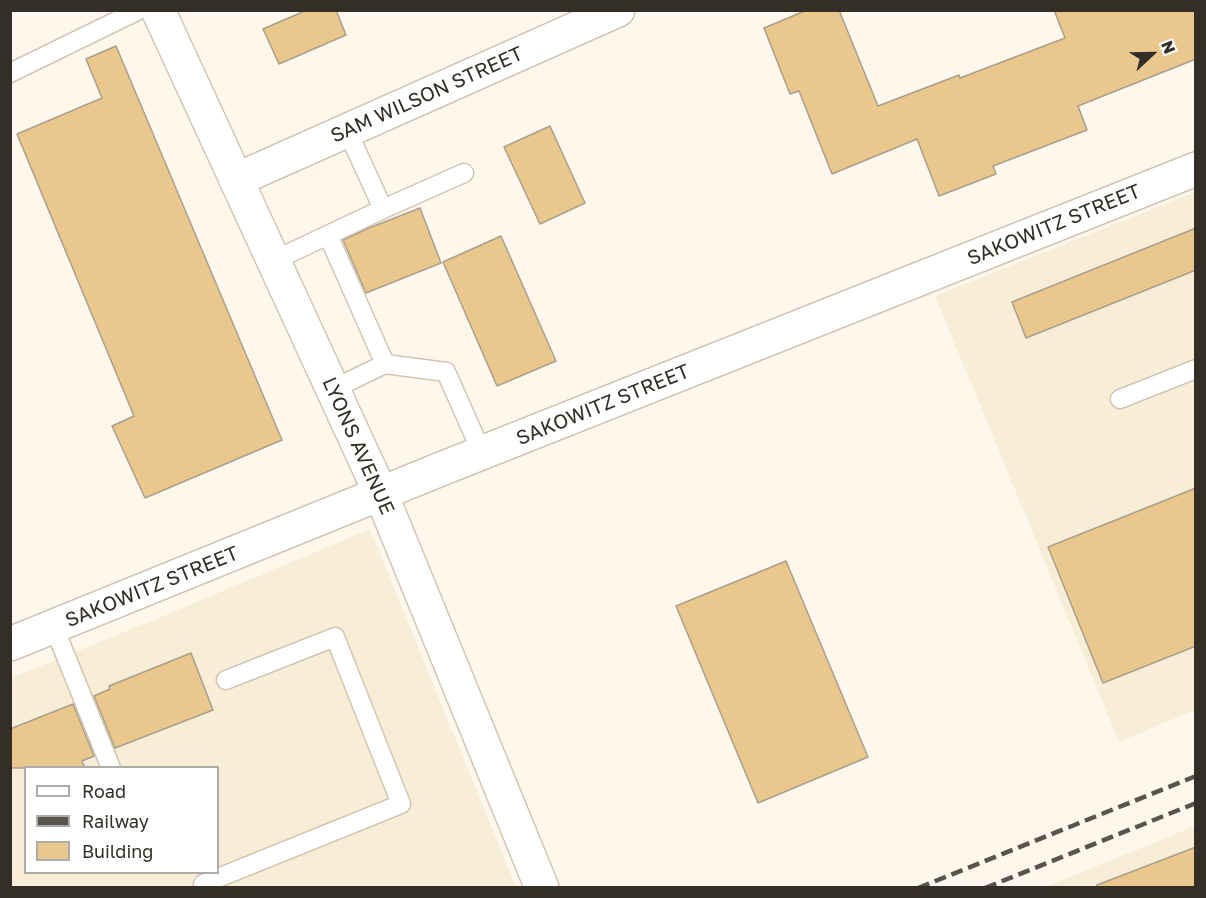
<!DOCTYPE html>
<style>
body{margin:0}
#map{position:relative;width:1206px;height:898px;overflow:hidden;background:#fff7ec;font-family:"Golos Text",sans-serif}
canvas{display:block}
.frame{position:absolute;inset:0;border:12px solid #332f27;pointer-events:none}
.legend{position:absolute;left:24px;top:766px;width:195px;height:108px;box-sizing:border-box;background:#fff;border:2px solid #adaca9;margin:0;padding:8px 10px;list-style:none;font-size:18px;color:#332f27}
.legend li{display:flex;align-items:center;gap:12px;height:30px}
.legend b{width:30px;border:2px solid #adaca9}
.north{position:absolute;left:1122px;top:24px;width:60px;height:60px;-webkit-text-stroke:4px #fff;paint-order:stroke;rotate:68deg;font-size:16px;font-weight:700;line-height:24px;text-align:center;color:#332f27}
.north::after{content:'';display:block;margin:auto;width:21px;height:27px;background:#332f27;clip-path:polygon(50% 0,100% 100%,50% 72%,0 100%)}
</style>
<div id="map">
<canvas width="1206" height="898"></canvas>
<div class="frame"></div>
<ul class="legend">
<li><b style="height:8px;background:#fff"></b>Road</li>
<li><b style="height:8px;background:#59544c"></b>Railway</li>
<li><b style="height:16px;background:#e9c78d"></b>Building</li>
</ul>
<div class="north">N</div>
</div>
<script>
const context = document.querySelector('canvas').getContext('2d');
context.lineJoin = 'round';
function fillPath(path, color) {
  context.fillStyle = color;
  context.fill(path, 'evenodd');
}
function poly(rows) {
  const path = new Path2D();
  for (const r of rows) {
    path.moveTo(r[0], r[1]);
    for (let i = 2; i < r.length; i += 2) path.lineTo(r[i], r[i + 1]);
  }
  return path;
}
function strokePath(path, color, width, dash) {
  context.strokeStyle = color;
  context.lineWidth = width;
  context.lineCap = dash ? 'butt' : 'round';
  context.setLineDash(dash || []);
  context.stroke(path);
}
function drawText(font, color, halo, rows, align = 'center') {
  context.font = font + ' "Golos Text",sans-serif';
  context.lineWidth = 4.5;
  context.setLineDash([]);
  context.textBaseline = 'middle';
  context.strokeStyle = halo;
  context.fillStyle = color;
  for (const [text, x, y, turn = 0] of rows) {
    context.save();
    context.translate(x, y);
    context.rotate((+turn || 0) * Math.PI / 180);
    context.textAlign = isNaN(turn) ? turn : align;
    if (halo) context.strokeText(text, 0, 0);
    context.fillText(text, 0, 0);
    context.restore();
  }
}
const industrial = poly([
 [1195,192,1195,710,1119,742,935,296],
 [370,529,516,887,11,888,11,678,161,617],
 [26,768,218,768,218,872,26,872],
 [1195,826,1195,887,1051,888,1050,885]
]);
const building = poly([
 [307,10,336,10,346,35,279,64,263,29,307,10],
 [807,10,839,10,878,106,959,75,960,78,1065,38,1054,10,1196,10,1196,59,1078,106,1087,130,993,166,996,174,939,196,917,139,832,174,799,91,790,94,764,28,807,10],
 [116,46,282,440,145,498,112,426,134,416,17,134,102,98,86,59,116,46],
 [550,126,585,203,540,224,504,147,550,126],
 [420,208,441,263,366,293,343,240,369,228,420,208],
 [1196,228,1196,270,1026,338,1012,302,1196,228],
 [501,236,556,361,497,386,443,262,501,236],
 [1196,488,1196,646,1103,683,1048,547,1196,488],
 [786,561,868,757,758,803,676,606,786,561],
 [191,653,213,710,115,748,94,696,110,689,109,686,191,653],
 [73,704,94,756,82,761,85,768,10,768,10,729,73,704],
 [1196,847,1196,888,1097,888,1097,885,1196,847]
]);
const lane = poly([
 [10,73,139,10],
 [383,209,464,173],
 [328,235,385,364,333,389],
 [273,261,383,209,347,130],
 [385,364,446,372,482,453],
 [1120,399,1196,369],
 [54,627,111,768],
 [203,884,401,804,335,637,226,680]
]);
const street = poly([
 [236,180,618,10],
 [10,644,441,469,1196,169]
]);
const secondary = poly([
 [158,10,381,494,542,888]
]);
const rail = poly([
 [918,888,1196,776],
 [985,888,1196,803]
]);
const streetNames = [
 ["SAM WILSON STREET",427,95,-24],
 ["SAKOWITZ STREET",1054,225,-22],
 ["SAKOWITZ STREET",603,405,-22],
 ["LYONS AVENUE",358,446,66],
 ["SAKOWITZ STREET",152,587,-22]
];
fillPath(industrial, '#f8eed8');
fillPath(building, '#e9c78d');
strokePath(building, '#aa9f8c', 1.5);
strokePath(lane, '#d2c6b3', 21);
strokePath(street, '#d2c6b3', 36);
strokePath(secondary, '#d2c6b3', 36);
strokePath(lane, '#fff', 18);
strokePath(street, '#fff', 33);
strokePath(secondary, '#fff', 33);
strokePath(rail, '#59544c', 4.5, [12, 6]);
drawText('20px', '#332f27', '#fff', streetNames);
</script>
